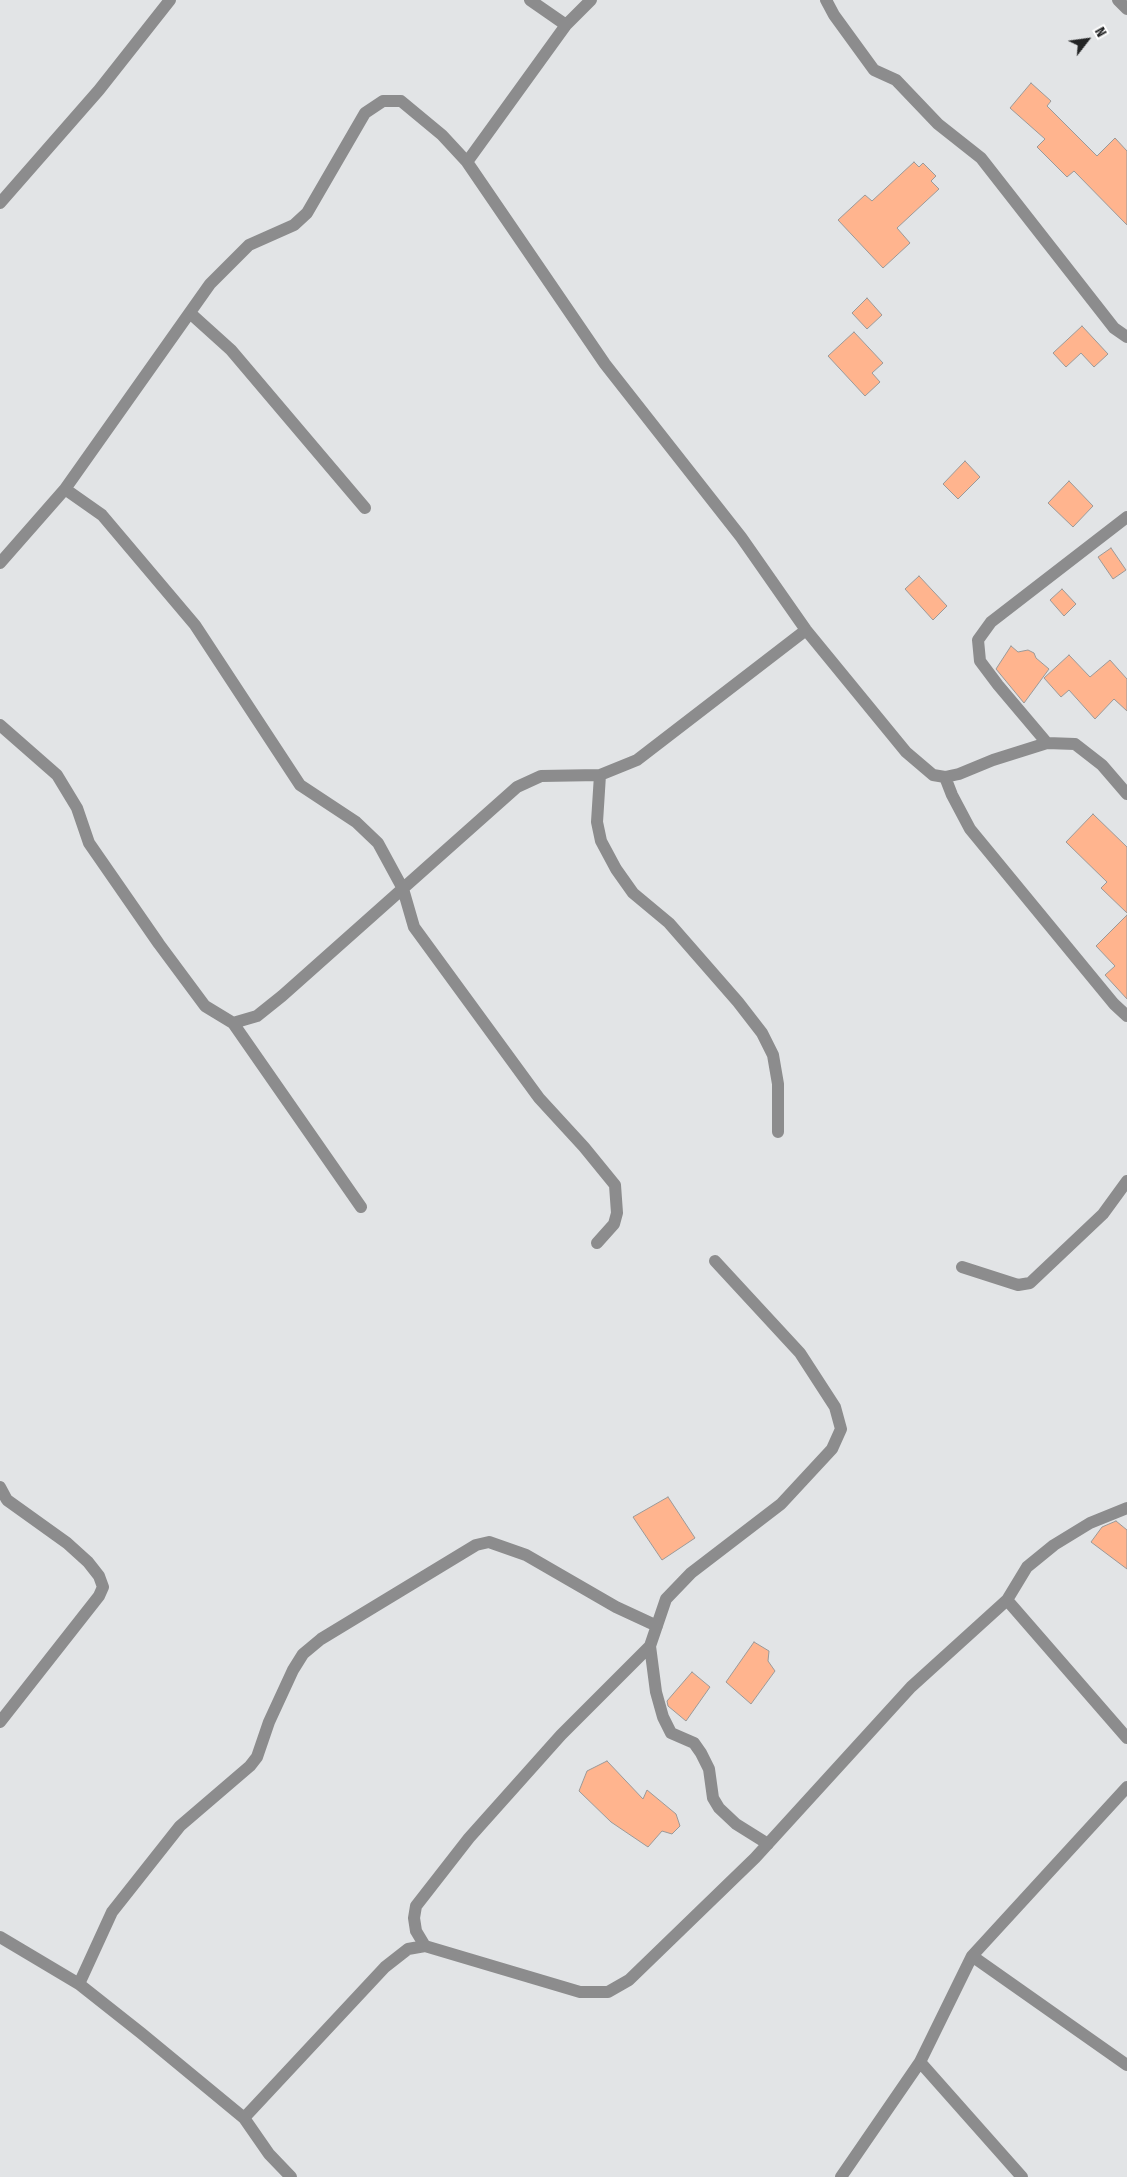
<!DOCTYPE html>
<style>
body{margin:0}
#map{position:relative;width:1127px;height:2177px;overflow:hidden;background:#e2e4e6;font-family:"Fira Sans Condensed",sans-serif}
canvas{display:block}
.north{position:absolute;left:1062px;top:15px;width:50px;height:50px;-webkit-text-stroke:4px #fff;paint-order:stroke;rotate:60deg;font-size:14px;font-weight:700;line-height:20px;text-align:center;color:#232425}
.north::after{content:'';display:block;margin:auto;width:18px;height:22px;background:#232425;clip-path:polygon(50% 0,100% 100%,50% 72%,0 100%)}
</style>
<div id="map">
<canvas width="1127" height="2177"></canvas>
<div class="north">N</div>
</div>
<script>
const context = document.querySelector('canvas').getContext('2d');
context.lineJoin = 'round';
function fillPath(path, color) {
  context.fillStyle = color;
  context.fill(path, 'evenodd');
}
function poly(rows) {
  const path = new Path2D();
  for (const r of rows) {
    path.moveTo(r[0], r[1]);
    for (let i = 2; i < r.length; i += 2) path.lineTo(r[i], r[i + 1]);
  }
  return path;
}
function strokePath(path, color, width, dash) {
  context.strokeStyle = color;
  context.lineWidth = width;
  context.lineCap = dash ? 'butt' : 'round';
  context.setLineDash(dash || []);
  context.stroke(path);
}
const building = poly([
 [1031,83,1051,101,1047,106,1097,156,1115,138,1127,151,1127,225,1074,171,1067,177,1037,147,1045,139,1010,108,1031,83],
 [914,162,919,167,923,163,936,176,931,181,939,189,897,228,910,243,883,268,838,220,865,195,872,201,914,162],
 [867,298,882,315,867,329,852,313,867,298],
 [1082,326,1108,354,1094,367,1081,353,1066,367,1053,353,1082,326],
 [854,332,883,363,872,373,880,382,865,396,828,356,854,332],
 [965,461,980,477,958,499,943,484,965,461],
 [1069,481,1093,506,1073,527,1048,503,1069,481],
 [1111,548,1126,570,1113,579,1098,557,1111,548],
 [919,576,947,606,933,620,905,589,919,576],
 [1062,589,1076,604,1064,616,1050,600,1062,589],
 [1011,646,1018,652,1028,650,1034,653,1036,658,1049,669,1024,703,996,669,1011,646],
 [1069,655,1090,677,1110,660,1127,679,1127,711,1114,699,1095,719,1069,690,1061,697,1044,678,1069,655],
 [1093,814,1127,847,1127,913,1101,888,1107,882,1066,842,1093,814],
 [1127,915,1127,999,1105,975,1115,966,1096,946,1127,915],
 [668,1497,695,1538,662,1560,633,1517,668,1497],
 [1116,1521,1127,1530,1127,1569,1091,1542,1102,1527,1116,1521],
 [754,1642,769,1651,768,1661,775,1671,751,1704,726,1682,754,1642],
 [692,1672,710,1687,686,1721,668,1706,667,1701,692,1672],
 [607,1761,643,1799,647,1790,676,1814,680,1826,672,1834,662,1831,648,1847,611,1822,579,1791,587,1771,607,1761]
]);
const minor = poly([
 [530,0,566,25],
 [826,0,834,15,874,70,896,80,938,124,981,158,1114,328,1127,337],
 [1118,0,1127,9],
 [467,162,566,25,591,0],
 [0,203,99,90,170,0],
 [190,313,231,350,365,508],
 [65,489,102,515,195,625,300,785,356,822,378,843,403,889,414,927,539,1098,584,1147,615,1185,617,1213,614,1224,597,1243],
 [0,563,65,489,210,284,249,245,294,225,307,213,365,113,383,101,401,101,442,135,467,162,605,364,741,537,806,630,906,752,933,775,945,777,959,774,993,760,1047,743,1075,744,1102,765,1127,794],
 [0,725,57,775,77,808,89,843,159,944,205,1006,233,1023,257,1016,282,996,517,787,541,776,600,775,637,760,806,630],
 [1047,743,998,685,980,661,978,640,991,622,1127,517],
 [600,775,597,822,601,841,616,869,633,893,669,923,738,1002,762,1033,773,1055,778,1084,778,1132],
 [945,777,952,795,970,829,1114,1004,1127,1016],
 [233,1023,361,1207],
 [715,1261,800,1353,835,1407,841,1429,832,1449,781,1504,691,1573,666,1599,650,1646,656,1692,663,1717,671,1733,694,1743,701,1753,709,1769,713,1798,719,1808,736,1824,768,1844],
 [962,1267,1018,1285,1030,1283,1103,1214,1127,1181],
 [0,1487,7,1500,67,1543,88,1562,99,1576,103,1587,99,1596,0,1722],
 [1007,1600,1127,1738],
 [0,1937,79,1984,141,2033,244,2118,269,2154,291,2177],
 [425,1946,416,1931,414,1918,416,1906,469,1838,561,1735,650,1646],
 [972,1956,1127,2065],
 [79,1984,112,1912,180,1826,250,1766,257,1757,269,1722,293,1670,303,1654,321,1639,476,1545,489,1542,526,1555,616,1607,657,1626],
 [920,2062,1022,2177],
 [244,2118,385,1967,408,1949,425,1946,580,1992,608,1992,629,1980,755,1858,911,1687,1007,1600,1027,1567,1054,1545,1090,1523,1127,1508],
 [841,2177,920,2062,972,1956,1127,1787]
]);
fillPath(building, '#ffb48e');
strokePath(building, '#9b9998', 1);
strokePath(minor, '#8c8c8d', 12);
</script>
